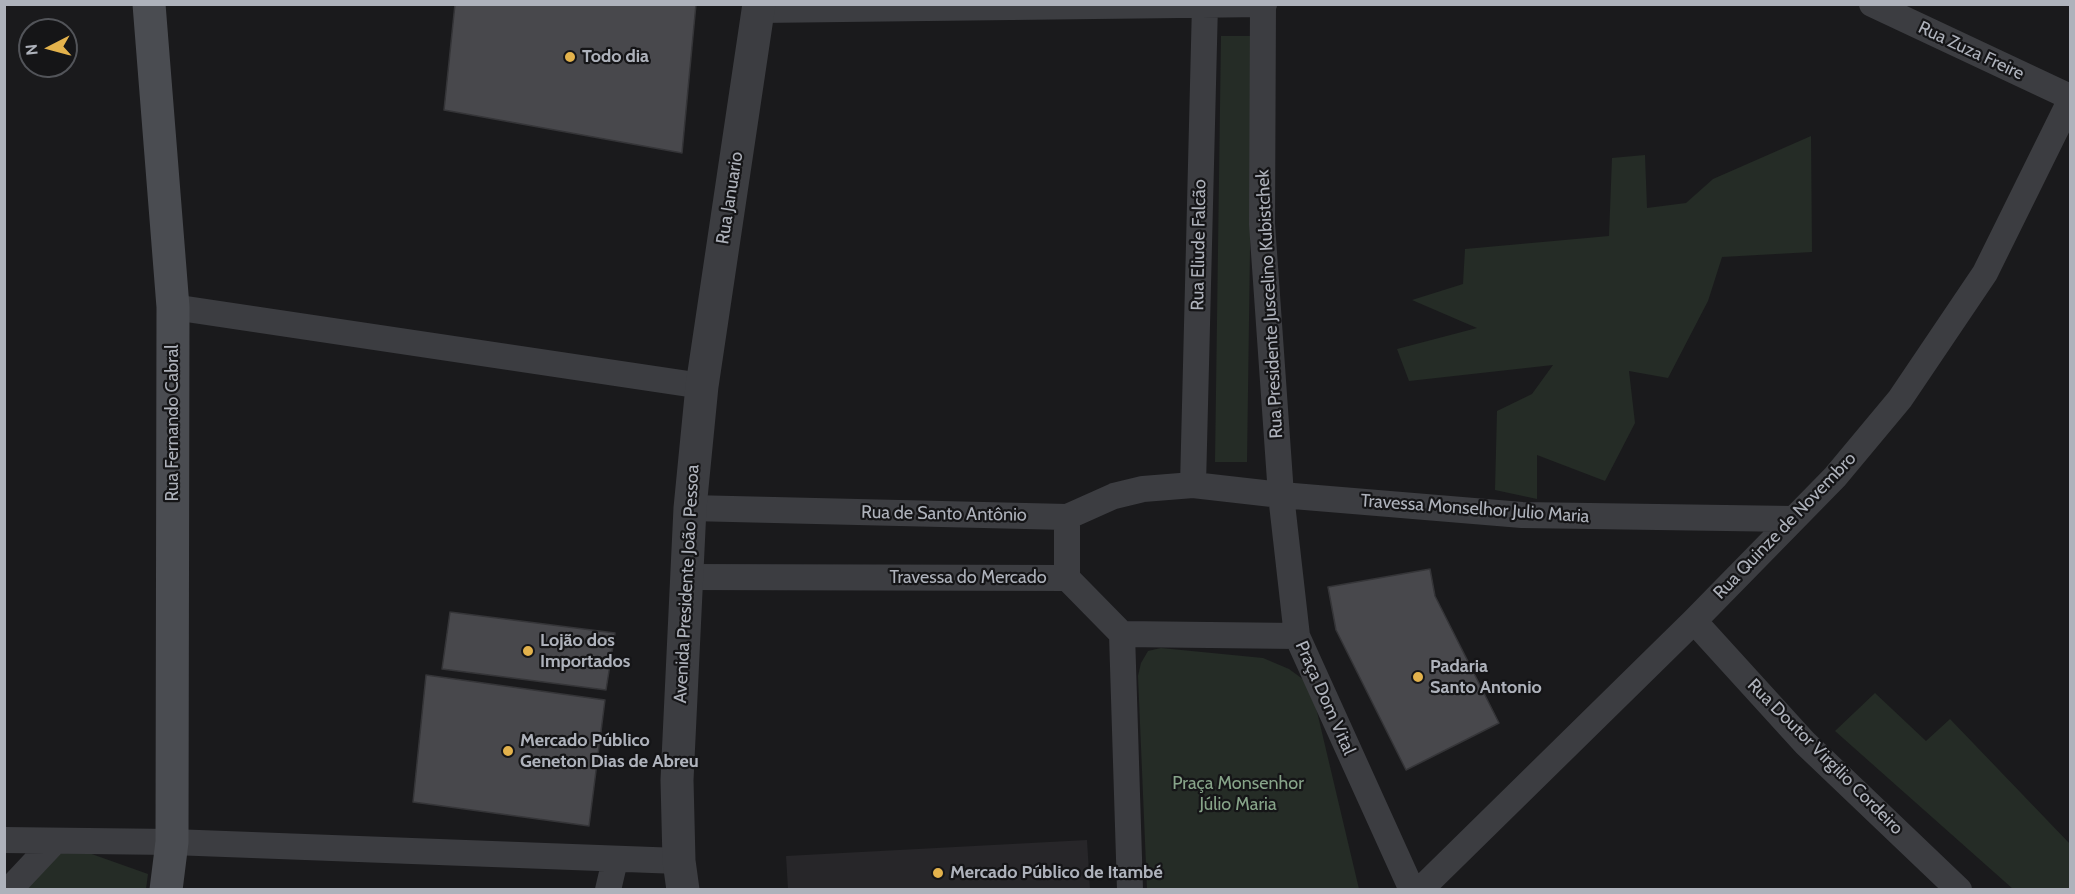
<!DOCTYPE html>
<meta charset="utf-8">
<style>
body{margin:0}
#map{position:relative;width:2075px;height:894px;overflow:hidden;background:#1a1a1c;font-family:Cabin,sans-serif}
canvas{display:block}
.frame{position:absolute;inset:0;border:6px solid #aeb2bb;pointer-events:none}
.north{position:absolute;left:18px;top:18px;width:60px;height:60px;box-sizing:border-box;background:#151517;border:2px solid #525459;border-radius:50%;rotate:264deg;font-size:16px;font-weight:700;line-height:24px;text-align:center;color:#aeb2bb}
.north::after{content:'';display:block;margin:auto;width:21px;height:27px;background:#e3b24c;clip-path:polygon(50% 0,100% 100%,50% 72%,0 100%)}
</style>
<div id="map">
<canvas width="2075" height="894"></canvas>
<div class="frame"></div>
<div class="north">N</div>
</div>
<script>
const context = document.querySelector('canvas').getContext('2d');
context.lineJoin = 'round';
function fillPath(path, color) {
  context.fillStyle = color;
  context.fill(path, 'evenodd');
}
function poly(rows) {
  const path = new Path2D();
  for (const r of rows) {
    path.moveTo(r[0], r[1]);
    for (let i = 2; i < r.length; i += 2) path.lineTo(r[i], r[i + 1]);
  }
  return path;
}
function strokePath(path, color, width, dash) {
  context.strokeStyle = color;
  context.lineWidth = width;
  context.lineCap = dash ? 'butt' : 'round';
  context.setLineDash(dash || []);
  context.stroke(path);
}
function drawText(font, color, halo, rows, align = 'center') {
  context.font = font + ' Cabin,sans-serif';
  context.lineWidth = 4.5;
  context.setLineDash([]);
  context.textBaseline = 'middle';
  context.strokeStyle = halo;
  context.fillStyle = color;
  for (const [text, x, y, turn = 0] of rows) {
    context.save();
    context.translate(x, y);
    context.rotate((+turn || 0) * Math.PI / 180);
    context.textAlign = isNaN(turn) ? turn : align;
    if (halo) context.strokeText(text, 0, 0);
    context.fillText(text, 0, 0);
    context.restore();
  }
}
const built = poly([
 [1087,840,1090,889,788,889,786,856]
]);
const green = poly([
 [1221,36,1253,36,1247,462,1215,462],
 [1811,136,1812,252,1722,257,1708,301,1668,378,1629,371,1635,423,1605,481,1537,455,1537,499,1495,490,1497,411,1532,394,1553,365,1409,381,1397,349,1477,328,1412,300,1463,284,1465,249,1609,236,1612,158,1645,155,1647,208,1686,203,1713,179],
 [1161,648,1263,658,1289,669,1304,680,1314,699,1359,889,1147,889,1138,676,1141,663,1148,651],
 [1875,693,1926,741,1950,719,2070,844,2070,889,2013,889,1835,731],
 [55,841,148,874,146,889,24,890]
]);
const building = poly([
 [455,4,696,4,682,153,444,110,455,4],
 [1430,569,1435,596,1499,723,1406,770,1336,630,1328,587,1430,569],
 [450,612,615,633,606,690,442,669,450,612],
 [426,675,605,700,589,826,413,802,426,675]
]);
const minor = poly([
 [1263,4,1262,224,1281,495,1297,636,1412,890],
 [1872,4,2070,97],
 [759,10,1264,4],
 [173,307,702,386],
 [1193,485,1205,4],
 [690,508,1067,517,1114,496,1143,489,1193,485,1281,495,1522,515,1793,519],
 [1067,517,1067,578],
 [686,577,1067,578,1122,634,1297,636],
 [1694,621,1805,743,1959,890],
 [1122,634,1130,890],
 [4,840,172,842,679,861],
 [9,890,55,841],
 [608,890,615,860],
 [1420,890,1694,621,1835,477,1900,399,1985,273,2070,101]
]);
const tertiary = poly([
 [683,890,679,861,677,780,690,508,702,386,759,4]
]);
const secondary = poly([
 [149,4,173,307,172,842,166,890]
]);
const markers = [
 [570,57,6,"#e3b24c"],
 [528,651,6,"#e3b24c"],
 [1418,677,6,"#e3b24c"],
 [508,751,6,"#e3b24c"],
 [938,873,6,"#e3b24c"]
];
const streetNames = [
 ["Rua Zuza Freire",1971,51,25],
 ["Rua Januario",730,198,-81],
 ["Rua Eliude Falcão",1199,245,-89],
 ["Rua Presidente Juscelino Kubistchek",1270,304,-93],
 ["Rua Fernando Cabral",173,423,-90],
 ["Travessa Monselhor Julio Maria",1475,509,4],
 ["Rua de Santo Antônio",944,514,1],
 ["Rua Quinze de Novembro",1785,526,-46],
 ["Travessa do Mercado",968,578],
 ["Avenida Presidente João Pessoa",687,584,-87],
 ["Praça Dom Vital",1325,698,66],
 ["Rua Doutor Virgilio Cordeiro",1825,757,45]
];
const poiNames = [
 ["Todo dia",582,57],
 ["Lojão dos",540,641],
 ["Importados",540,662],
 ["Padaria",1430,667],
 ["Santo Antonio",1430,688],
 ["Mercado Público",520,741],
 ["Geneton Dias de Abreu",520,762],
 ["Mercado Público de Itambé",950,873]
];
const parkNames = [
 ["Praça Monsenhor",1238,784],
 ["Júlio Maria",1238,805]
];
fillPath(built, '#272629');
fillPath(green, '#252c26');
fillPath(building, '#48484c');
strokePath(building, '#353538', 1.5);
strokePath(minor, '#3c3d41', 26);
strokePath(tertiary, '#3c3d41', 33);
strokePath(secondary, '#4a4c51', 33);
for (const [x, y, r, color] of markers) {
  const dot = new Path2D();
  dot.arc(x, y, r, 0, 2 * Math.PI);
  context.fillStyle = color;
  context.fill(dot);
  strokePath(dot, '#151517', 2);
}
drawText('18px', '#aeb2bb', '#151517', streetNames);
drawText('bold 18px', '#aeb2bb', '#151517', poiNames, 'left');
drawText('18px', '#87a489', '#151517', parkNames);
</script>
